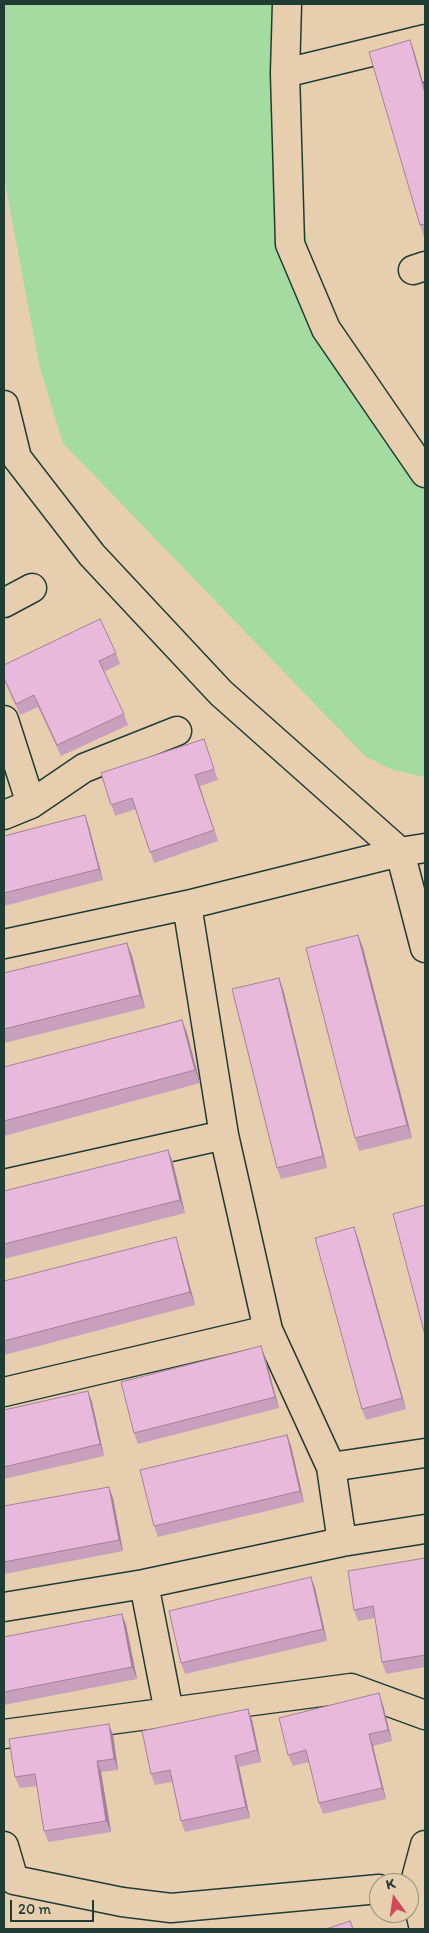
<!DOCTYPE html>
<style>
body{margin:0}
#map{position:relative;width:429px;height:1933px;overflow:hidden;background:#e7ceaf;font-family:Itim,sans-serif}
canvas{display:block}
.frame{position:absolute;inset:0;border:5px solid #1f3d34;pointer-events:none}
.north{position:absolute;left:369px;top:1873px;width:50px;height:50px;box-sizing:border-box;background:#e7ceaf;border:1px solid #97947e;border-radius:50%;rotate:346deg;font-size:14px;font-weight:700;line-height:20px;text-align:center;color:#1f3d34}
.north::after{content:'';display:block;margin:auto;width:18px;height:22px;background:#d1495b;clip-path:polygon(50% 0,100% 100%,50% 72%,0 100%)}
.scale{position:absolute;left:10px;top:1900px;width:84px;height:22px;box-sizing:border-box;border:2px solid #1f3d34;border-top:0;padding-left:6px;font-size:15px;line-height:18px;white-space:nowrap;color:#1f3d34;-webkit-text-stroke:4px #e7ceaf;paint-order:stroke}
</style>
<div id="map">
<canvas width="429" height="1933"></canvas>
<div class="frame"></div>
<div class="north">K</div>
<div class="scale">20 m</div>
</div>
<script>
const context = document.querySelector('canvas').getContext('2d');
context.lineJoin = 'round';
function fillPath(path, color) {
  context.fillStyle = color;
  context.fill(path, 'evenodd');
}
function poly(rows) {
  const path = new Path2D();
  for (const r of rows) {
    path.moveTo(r[0], r[1]);
    for (let i = 2; i < r.length; i += 2) path.lineTo(r[i], r[i + 1]);
  }
  return path;
}
function strokePath(path, color, width, dash) {
  context.strokeStyle = color;
  context.lineWidth = width;
  context.lineCap = dash ? 'butt' : 'round';
  context.setLineDash(dash || []);
  context.stroke(path);
}
const green = poly([
 [4,4,294,4,299,187,310,259,331,314,389,405,425,444,425,777,393,770,365,756,63,443,40,368,4,178]
]);
const street = poly([
 [287,4,285,73,290,244,326,329,425,473],
 [416,41,425,68],
 [285,73,425,39],
 [413,270,425,266],
 [4,405,17,458,92,555,221,693,400,852,425,948],
 [4,603,32,588],
 [4,720,31,804],
 [4,815,31,804,84,768,177,731],
 [187,905,224,1135],
 [4,944,187,905,400,852,425,848],
 [4,1184,224,1135,268,1330,331,1467,342,1542],
 [4,1392,268,1330],
 [331,1467,425,1453],
 [144,1584,169,1712],
 [4,1607,144,1584,342,1542,425,1529],
 [4,1734,351,1688,425,1715],
 [4,1846,14,1880,122,1902,171,1908,379,1889],
 [424,1929,414,1886,425,1845]
]);
const wall = poly([
 [414,51,425,90,425,236,424,237,420,225],
 [116,653,120,664,104,672,124,714,128,725,61,756,38,707,20,715,4,680,4,665],
 [204,739,218,780,200,786,218,841,154,863,136,809,115,816,101,773],
 [85,815,89,827,103,880,4,906,4,836],
 [358,935,363,948,412,1138,359,1151,355,1138],
 [127,943,132,956,145,1008,4,1043,4,973],
 [283,989,327,1168,281,1179,277,1168],
 [182,1020,187,1033,200,1083,4,1136,4,1067],
 [168,1150,173,1163,185,1213,4,1259,4,1191],
 [358,1238,406,1409,366,1420,362,1409],
 [180,1250,195,1305,4,1355,4,1281],
 [265,1357,279,1408,138,1444,134,1433],
 [88,1391,92,1402,104,1456,4,1479,4,1410],
 [287,1435,291,1446,304,1502,158,1537,154,1526],
 [113,1498,123,1551,4,1574,4,1506],
 [425,1558,425,1667,386,1674,382,1662,375,1618,358,1621,354,1610],
 [315,1588,327,1641,185,1674,181,1663],
 [122,1614,126,1625,137,1679,4,1705,4,1637],
 [383,1705,392,1741,373,1746,386,1799,323,1814,319,1803,309,1762,293,1766,288,1755],
 [248,1709,252,1720,261,1762,239,1767,250,1818,185,1832,181,1821,172,1782,155,1785,151,1774],
 [113,1735,118,1770,101,1772,111,1832,48,1842,44,1831,37,1786,20,1788,15,1777]
]);
const shadedWall = poly([
 [410,40,414,51,425,90,425,93],
 [85,815,89,827,103,880,99,869],
 [358,935,363,948,412,1138,407,1125],
 [127,943,132,956,145,1008,140,995],
 [279,978,283,989,327,1168,323,1156],
 [182,1020,187,1033,200,1083,195,1070],
 [168,1150,173,1163,185,1213,180,1200],
 [354,1227,358,1238,406,1409,402,1398],
 [176,1237,180,1250,195,1305,190,1292],
 [261,1346,265,1357,279,1408,275,1397],
 [88,1391,92,1402,104,1456,100,1444],
 [287,1435,291,1446,304,1502,300,1491],
 [109,1487,113,1498,123,1551,119,1540],
 [311,1577,315,1588,327,1641,323,1629],
 [122,1614,126,1625,137,1679,132,1667],
 [379,1693,383,1705,392,1741,388,1730],
 [248,1709,252,1720,261,1762,257,1750],
 [109,1724,113,1735,118,1770,114,1759],
 [369,1734,373,1746,386,1799,382,1788],
 [235,1756,239,1767,250,1818,246,1807],
 [97,1761,101,1772,111,1832,106,1821]
]);
const building = poly([
 [410,40,425,93,425,224,420,225,369,52,410,40],
 [100,619,116,653,99,661,124,714,57,745,34,695,16,704,4,678,4,665,100,619],
 [204,739,214,769,195,775,214,830,150,852,132,798,111,805,101,773,204,739],
 [85,815,99,869,4,893,4,836,85,815],
 [358,935,407,1125,355,1138,306,948,358,935],
 [127,943,140,995,4,1029,4,973,127,943],
 [279,978,323,1156,277,1168,232,989,279,978],
 [182,1020,195,1070,4,1121,4,1067,182,1020],
 [168,1150,180,1200,4,1244,4,1191,168,1150],
 [425,1205,425,1335,393,1214,425,1205],
 [354,1227,402,1398,362,1409,315,1238,354,1227],
 [176,1237,190,1292,4,1341,4,1281,176,1237],
 [261,1346,275,1397,134,1433,121,1382,261,1346],
 [88,1391,100,1444,4,1467,4,1410,88,1391],
 [287,1435,300,1491,154,1526,140,1470,287,1435],
 [109,1487,119,1540,4,1562,4,1506,109,1487],
 [425,1558,425,1655,382,1662,373,1606,354,1610,348,1571,425,1558],
 [311,1577,323,1629,181,1663,169,1611,311,1577],
 [122,1614,132,1667,4,1692,4,1637,122,1614],
 [379,1693,388,1730,369,1734,382,1788,319,1803,306,1750,288,1755,279,1718,379,1693],
 [248,1709,257,1750,235,1756,246,1807,181,1821,170,1770,151,1774,142,1731,248,1709],
 [109,1724,114,1759,97,1761,106,1821,44,1831,35,1774,15,1777,9,1739,109,1724],
 [350,1921,353,1929,326,1929,350,1921]
]);
fillPath(green, '#a3dba0');
strokePath(street, '#1f3d34', 31);
strokePath(street, '#e7ceaf', 28);
fillPath(wall, '#c89fbc');
fillPath(shadedWall, '#a38299');
fillPath(building, '#e9b9db');
strokePath(building, '#a38299', 1);
</script>
